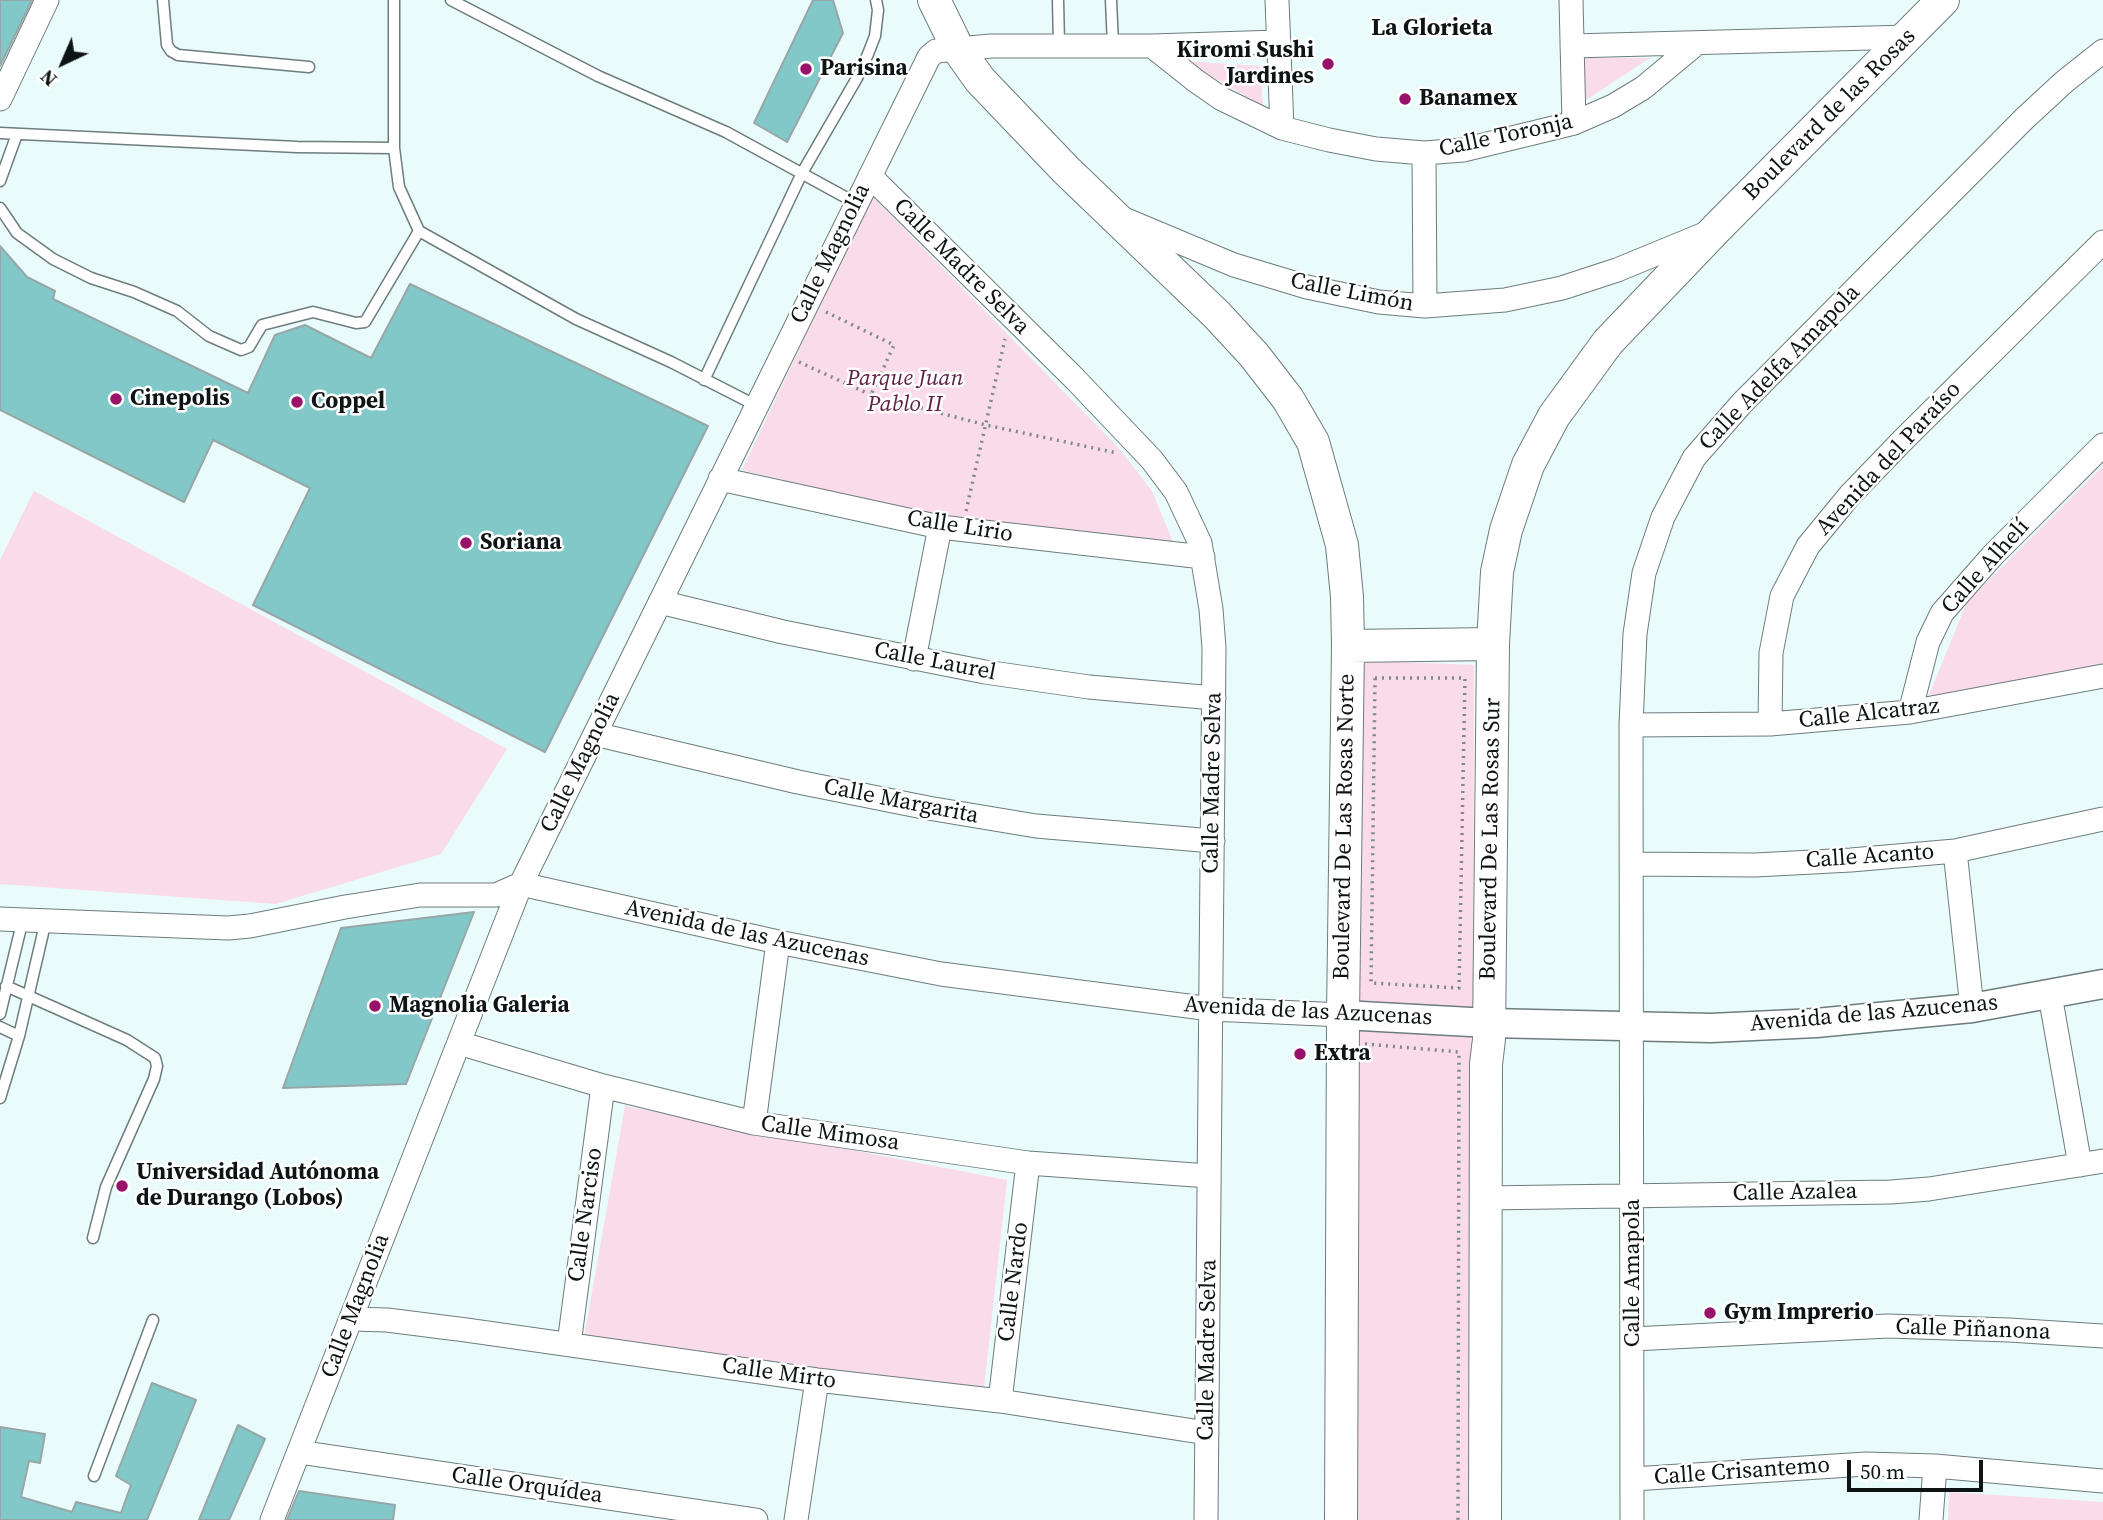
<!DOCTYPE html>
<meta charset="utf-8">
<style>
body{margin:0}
#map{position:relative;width:2103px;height:1520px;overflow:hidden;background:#eafbfb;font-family:"Source Serif 4",serif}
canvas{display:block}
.north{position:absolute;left:28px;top:28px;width:70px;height:70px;-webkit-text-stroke:5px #fff;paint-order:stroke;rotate:224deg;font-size:19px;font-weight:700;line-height:28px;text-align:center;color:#0e1414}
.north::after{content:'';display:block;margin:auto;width:24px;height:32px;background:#0e1414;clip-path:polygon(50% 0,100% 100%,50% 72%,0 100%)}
.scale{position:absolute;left:1847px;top:1460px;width:136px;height:32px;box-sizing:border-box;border:4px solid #0e1414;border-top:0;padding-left:9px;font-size:21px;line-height:24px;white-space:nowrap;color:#0e1414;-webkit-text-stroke:5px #fff;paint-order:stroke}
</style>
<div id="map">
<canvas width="2103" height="1520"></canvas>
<div class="north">N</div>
<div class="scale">50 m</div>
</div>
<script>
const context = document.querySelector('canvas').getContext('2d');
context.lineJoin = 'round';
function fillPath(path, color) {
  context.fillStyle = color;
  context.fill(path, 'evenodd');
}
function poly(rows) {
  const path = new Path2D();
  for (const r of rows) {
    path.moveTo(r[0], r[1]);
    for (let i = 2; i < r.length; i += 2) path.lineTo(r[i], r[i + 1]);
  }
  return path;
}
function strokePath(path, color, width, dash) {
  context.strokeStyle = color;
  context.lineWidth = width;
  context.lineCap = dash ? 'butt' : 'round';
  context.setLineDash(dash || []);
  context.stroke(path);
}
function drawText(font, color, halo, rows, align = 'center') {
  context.font = font + ' "Source Serif 4",serif';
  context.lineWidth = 5;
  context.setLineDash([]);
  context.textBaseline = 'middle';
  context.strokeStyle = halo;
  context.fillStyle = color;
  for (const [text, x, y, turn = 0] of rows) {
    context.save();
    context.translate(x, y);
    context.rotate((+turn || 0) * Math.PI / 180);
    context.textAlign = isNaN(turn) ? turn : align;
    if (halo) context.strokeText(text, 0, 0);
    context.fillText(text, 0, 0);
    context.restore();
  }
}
const green = poly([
 [1580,58,1650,58,1580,104],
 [1184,61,1260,66,1263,106],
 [872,196,1117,446,1152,491,1175,547,940,518,742,470],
 [2103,466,2103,664,1926,702,1967,602],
 [34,491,507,749,441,854,276,904,0,884,0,560],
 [1354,660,1474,665,1473,1008,1354,1001],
 [1352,1029,1471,1037,1470,1520,1351,1520],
 [625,1106,1007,1180,983,1397,583,1343],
 [1949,1492,2103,1502,2103,1520,1948,1520]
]);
const building = poly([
 [0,0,32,0,0,66,0,0],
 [813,0,833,0,843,33,787,142,754,123,813,0],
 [0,246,27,277,55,291,53,299,248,393,275,335,305,325,371,358,410,284,708,426,545,752,253,605,310,488,213,440,184,502,0,410,0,246],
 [474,912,406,1084,283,1088,341,928,474,912],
 [152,1383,196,1400,147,1520,0,1520,0,1427,45,1434,40,1463,29,1461,21,1497,72,1512,76,1502,121,1513,131,1485,116,1476,152,1383],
 [238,1425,265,1439,229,1520,199,1520,238,1425],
 [299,1491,395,1505,393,1520,287,1520,299,1491]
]);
const path = poly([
 [826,312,894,345,871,395,986,425,1117,453],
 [799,362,871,395],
 [966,511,1005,339],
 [1375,678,1465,678,1459,988,1371,983,1375,678],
 [1365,1044,1459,1052,1458,1520]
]);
const service = poly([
 [163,0,167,45,171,51,178,55,309,67],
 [394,0,394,148,399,187,419,231,576,319,671,362,757,406],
 [451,0,598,76,726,132,856,203],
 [1058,0,1059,45],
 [1111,0,1113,45],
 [0,133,297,147,394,148],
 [0,181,17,134],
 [0,208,17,233,53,259,91,278,134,292,177,311,209,336,241,350,249,347,262,325,313,312,356,323,365,322,419,231],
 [704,380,802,173,857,78,868,54,875,36,878,10,876,0],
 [6,986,127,1040,155,1058,157,1066,154,1079,106,1187,93,1238],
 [0,1014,23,919],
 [0,1027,19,1036],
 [0,1098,19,1036,46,920],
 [94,1476,153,1320]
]);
const minor = poly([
 [1277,0,1282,128],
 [1571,0,1574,123],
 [1152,46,1196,81,1222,99,1282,128,1329,140,1376,149,1424,153,1463,150,1574,123,1613,106,1643,88,1696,44],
 [1572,46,1908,37],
 [0,99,47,0],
 [1424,153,1425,306],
 [870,176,1075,379,1152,460,1176,492,1200,543,1211,609,1214,648,1206,1520],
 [1124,219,1234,265,1307,287,1379,302,1425,306,1505,300,1562,288,1617,270,1707,233],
 [720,479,940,527,1203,557],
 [660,602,783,632,985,672,1089,687,1214,698],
 [914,659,940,527],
 [1910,712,1928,642,1942,613,1992,556,2103,445],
 [1770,724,1771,653,1782,596,1808,546,1850,495,1902,441,2103,242],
 [1631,725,1770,724,1910,712,2103,676],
 [595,734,798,782,928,808,1036,826,1213,841],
 [1955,851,1972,1008],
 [1633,864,1755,865,1851,860,1955,851,2103,819],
 [521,884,778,942,941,974,1211,1009,1343,1015],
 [0,919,228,928,250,926,345,907,420,895,496,895,521,884],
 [2050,995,2080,1165],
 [459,1043,603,1086,754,1123,1028,1163,1209,1176],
 [754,1123,778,942],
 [1485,1198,1891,1192,1929,1189,2103,1161],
 [351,1319,387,1320,466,1330,817,1380,1000,1401,1207,1433],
 [1633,1339,1888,1326,2009,1330,2103,1336],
 [569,1344,603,1086],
 [1000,1401,1028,1163],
 [299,1452,756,1520],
 [1633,1479,1866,1464,1935,1466,2103,1481],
 [272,1520,521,884,929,57,936,51,991,46,1152,46,1278,42],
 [796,1520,817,1380],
 [1632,1520,1631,725,1635,634,1644,573,1663,517,1694,458,1742,403,2024,119,2064,82,2103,51],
 [1931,1520,1935,1466]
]);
const tertiary = poly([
 [1343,1015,1489,1023,1711,1028,1816,1023,1972,1008,2103,984]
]);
const secondary = poly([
 [934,0,958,49,980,80,1066,170,1217,315,1254,355,1288,399,1313,442,1342,545,1347,597,1348,646,1343,1015,1341,1520],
 [1348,646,1493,644],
 [1485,1520,1486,1064,1489,1039,1493,644,1497,572,1506,530,1528,465,1554,416,1608,342,1716,229,1943,0]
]);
const markers = [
 [1328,64,7,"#971268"],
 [806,69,7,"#971268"],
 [1405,99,7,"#971268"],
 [116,399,7,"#971268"],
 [297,402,7,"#971268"],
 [466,543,7,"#971268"],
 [375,1006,7,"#971268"],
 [1300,1054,7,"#971268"],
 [122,1186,7,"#971268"],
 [1710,1313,7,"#971268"]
];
const poiNames = [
 ["Kiromi Sushi",1314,51,"right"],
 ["Jardines",1314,77,"right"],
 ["Parisina",820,69],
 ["Banamex",1419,99],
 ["Cinepolis",130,399],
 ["Coppel",311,402],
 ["Soriana",480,543],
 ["Magnolia Galeria",389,1006],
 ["Extra",1314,1054],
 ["Universidad Autónoma",136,1173],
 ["de Durango (Lobos)",136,1199],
 ["Gym Imprerio",1724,1313]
];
const streetNames = [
 ["Boulevard de las Rosas",1830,115,-45],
 ["Calle Toronja",1506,136,-12],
 ["Calle Magnolia",831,254,-64],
 ["Calle Madre Selva",961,267,45],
 ["Calle Limón",1352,293,11],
 ["Calle Adelfa Amapola",1780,368,-46],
 ["Avenida del Paraíso",1889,459,-47],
 ["Calle Lirio",960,527,9],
 ["Calle Alhelí",1986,567,-48],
 ["Calle Laurel",935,662,11],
 ["Calle Alcatraz",1869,714,-6],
 ["Calle Magnolia",581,763,-64],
 ["Calle Madre Selva",1213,783,-89],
 ["Calle Margarita",901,802,11],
 ["Boulevard De Las Rosas Norte",1345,827,-89],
 ["Boulevard De Las Rosas Sur",1491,839,-89],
 ["Calle Acanto",1870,857,-4],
 ["Avenida de las Azucenas",747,934,12],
 ["Avenida de las Azucenas",1308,1012,3],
 ["Avenida de las Azucenas",1874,1014,-5],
 ["Calle Mimosa",830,1134,8],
 ["Calle Azalea",1795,1193,-1],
 ["Calle Narciso",586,1215,-82],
 ["Calle Amapola",1633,1273,-90],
 ["Calle Nardo",1014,1282,-83],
 ["Calle Magnolia",356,1306,-69],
 ["Calle Piñanona",1973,1330,2],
 ["Calle Madre Selva",1208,1350,-89],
 ["Calle Mirto",779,1374,8],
 ["Calle Crisantemo",1742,1472,-4],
 ["Calle Orquídea",527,1486,8]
];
const parkNames = [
 ["Parque Juan",905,379],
 ["Pablo II",905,405]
];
const neighbourhoodNames = [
 ["La Glorieta",1432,29]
];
fillPath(green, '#fadbe9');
fillPath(building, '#83c8c9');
strokePath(building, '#97a7a7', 2);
strokePath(service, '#6d7c7c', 13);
strokePath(minor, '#6d7c7c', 25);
strokePath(tertiary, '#6d7c7c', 31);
strokePath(secondary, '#6d7c7c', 34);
strokePath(path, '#7d8989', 3.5, [2, 5]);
strokePath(service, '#fff', 10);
strokePath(minor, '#fff', 23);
strokePath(tertiary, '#fff', 28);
strokePath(secondary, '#fff', 32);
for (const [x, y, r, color] of markers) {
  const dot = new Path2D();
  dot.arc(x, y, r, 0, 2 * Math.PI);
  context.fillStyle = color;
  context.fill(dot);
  strokePath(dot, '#fff', 2.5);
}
drawText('bold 23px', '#0e1414', '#fff', poiNames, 'left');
drawText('23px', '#0e1414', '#fff', streetNames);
drawText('italic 23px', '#602245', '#fff', parkNames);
drawText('bold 24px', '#0e1414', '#fff', neighbourhoodNames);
</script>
